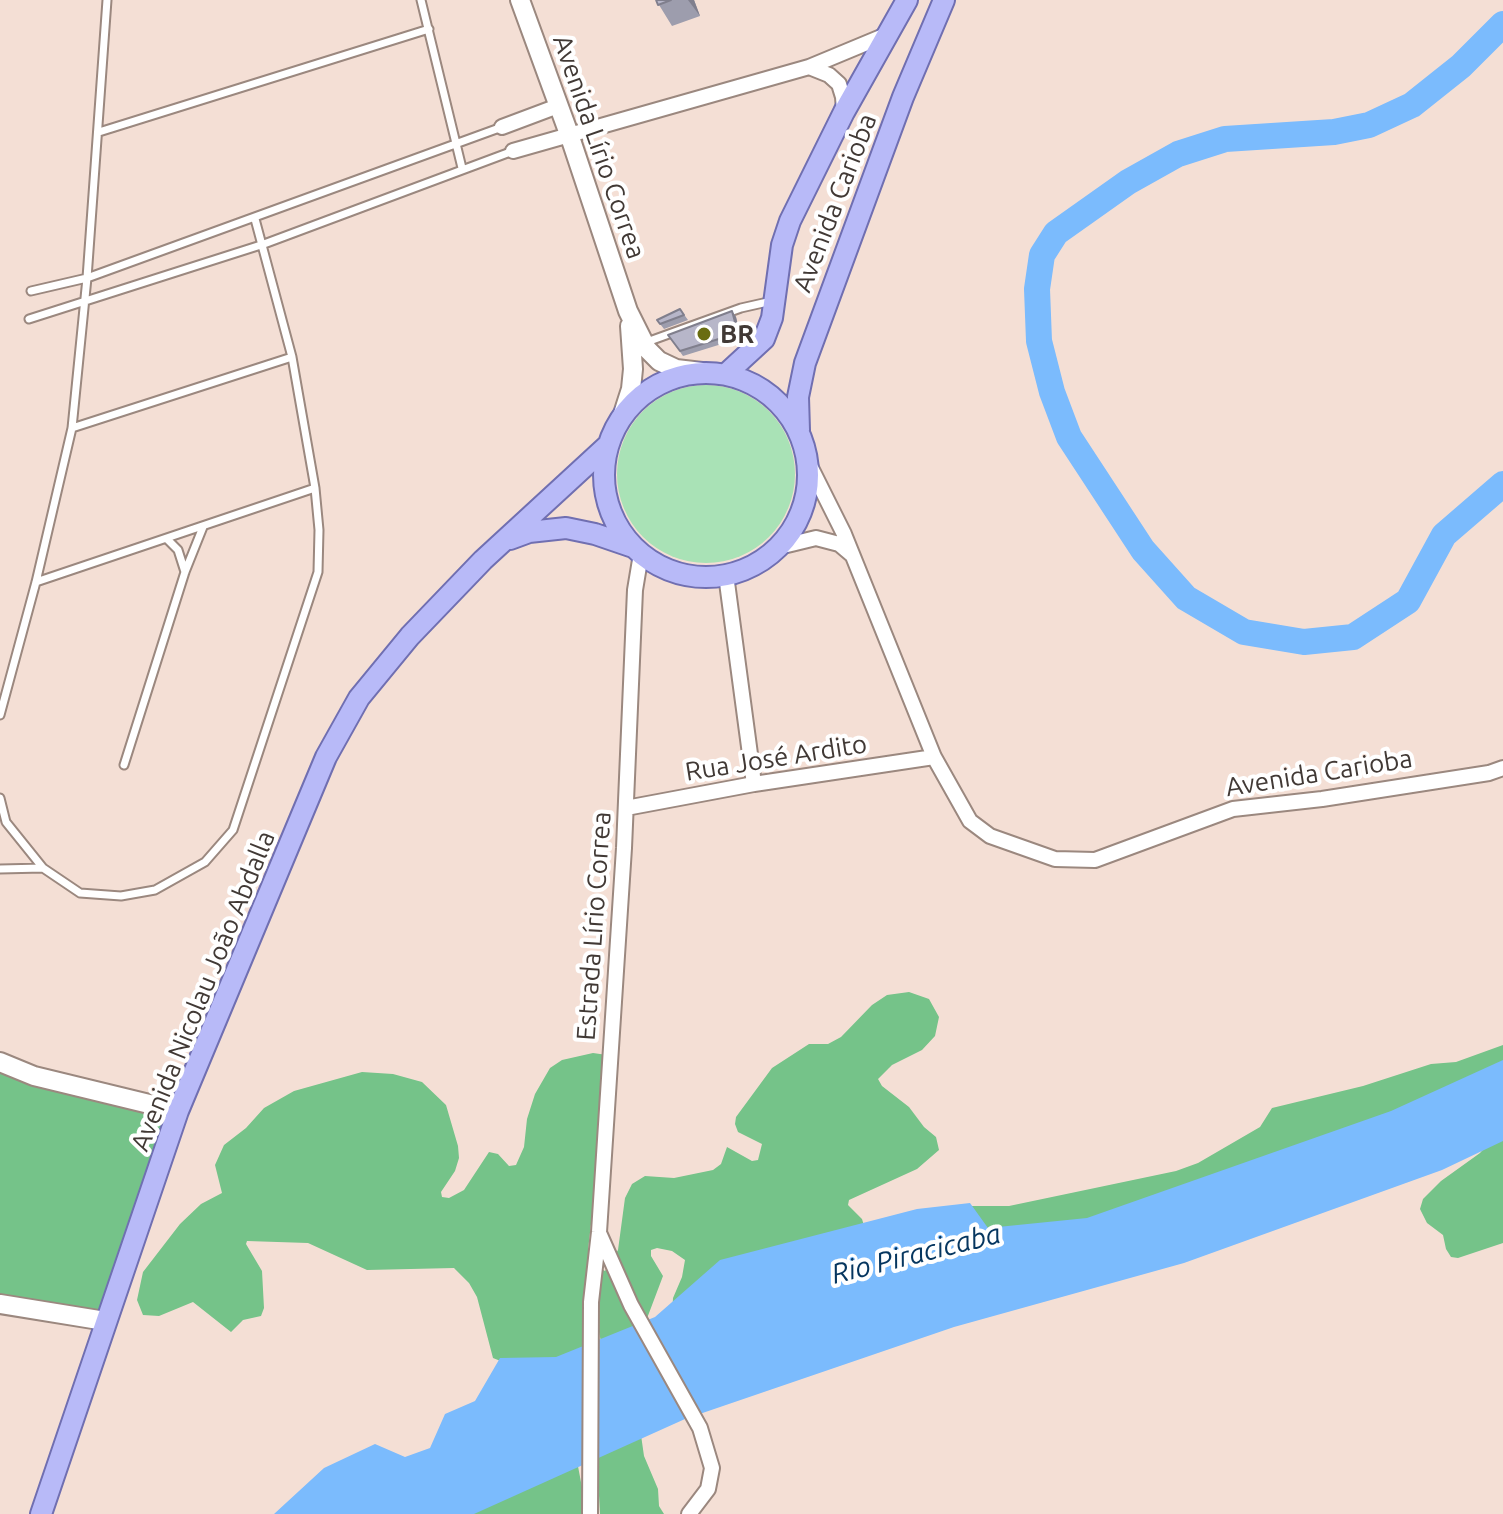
<!DOCTYPE html>
<meta charset="utf-8">
<style>
body{margin:0}
canvas{display:block;background:#f4dfd5}
</style>
<canvas width="1503" height="1514"></canvas>
<script>
const context = document.querySelector('canvas').getContext('2d');
context.lineJoin = 'round';
function fillPath(path, color) {
  context.fillStyle = color;
  context.fill(path, 'evenodd');
}
function poly(rows) {
  const path = new Path2D();
  for (const r of rows) {
    if (r.length === 3) {
      path.moveTo(r[0] + r[2], r[1]);
      path.arc(r[0], r[1], r[2], 0, 2 * Math.PI);
      continue;
    }
    path.moveTo(r[0], r[1]);
    for (let i = 2; i < r.length; i += 2) path.lineTo(r[i], r[i + 1]);
  }
  return path;
}
function strokePath(path, color, width, dash) {
  context.strokeStyle = color;
  context.lineWidth = width;
  context.lineCap = dash ? 'butt' : 'round';
  context.setLineDash(dash || []);
  context.stroke(path);
}
function drawText(font, color, halo, rows, align = 'center') {
  context.font = font + ' Ubuntu,sans-serif';
  context.lineWidth = 8;
  context.setLineDash([]);
  context.textBaseline = 'middle';
  context.strokeStyle = halo;
  context.fillStyle = color;
  for (const [text, x, y, turn = 0] of rows) {
    context.save();
    context.translate(x, y);
    context.rotate((+turn || 0) * Math.PI / 180);
    context.textAlign = isNaN(turn) ? turn : align;
    if (halo) context.strokeText(text, 0, 0);
    context.fillText(text, 0, 0);
    context.restore();
  }
}
const green = poly([
 [706,474,89]
]);
const forest = poly([
 [909,992,929,999,939,1017,935,1036,922,1050,892,1065,878,1079,882,1086,909,1107,924,1127,936,1137,939,1150,917,1169,849,1200,848,1205,862,1219,865,1229,672,1316,673,1298,682,1277,685,1260,672,1251,657,1248,651,1250,651,1256,663,1276,646,1321,641,1435,644,1456,658,1489,659,1506,664,1514,600,1514,598,1477,603,1353,597,1321,577,1461,587,1514,459,1514,503,1362,493,1358,477,1297,469,1283,454,1268,367,1270,308,1243,247,1241,246,1244,262,1271,264,1308,261,1316,243,1320,231,1332,193,1302,159,1316,143,1315,137,1300,143,1272,180,1224,201,1204,222,1193,215,1165,224,1145,246,1128,264,1108,294,1091,362,1072,393,1074,422,1082,446,1105,458,1146,459,1158,455,1171,441,1192,442,1197,449,1198,464,1190,489,1152,498,1154,509,1166,516,1165,524,1147,527,1119,535,1094,550,1068,562,1060,593,1053,607,1055,607,1167,591,1224,588,1250,590,1262,605,1271,618,1250,625,1198,632,1184,645,1176,674,1178,713,1170,721,1164,727,1147,752,1161,758,1160,762,1144,738,1132,735,1124,736,1117,772,1068,809,1044,828,1044,841,1037,872,1005,887,995],
 [1503,1045,1503,1068,1182,1203,998,1236,898,1218,964,1206,1009,1206,1176,1171,1198,1163,1260,1127,1272,1108,1363,1086,1431,1064,1456,1062],
 [0,1065,168,1117,105,1321,0,1306],
 [1503,1128,1503,1243,1458,1258,1451,1257,1446,1249,1443,1235,1427,1223,1420,1209,1423,1199,1441,1181,1480,1153]
]);
const water = poly([
 [1503,1060,1503,1141,1442,1170,1184,1263,954,1327,685,1419,474,1514,274,1514,324,1468,375,1444,405,1457,430,1448,445,1414,475,1401,500,1358,556,1357,655,1317,720,1260,917,1209,970,1203,988,1228,1087,1218,1391,1111]
]);
const river = poly([
 [1503,24,1461,66,1412,105,1369,125,1334,132,1225,139,1178,154,1128,182,1056,233,1042,255,1037,289,1039,341,1052,392,1069,437,1143,550,1186,598,1244,632,1304,642,1353,637,1408,601,1444,535,1503,484]
]);
const lane = poly([
 [421,0,462,168],
 [99,132,429,29],
 [31,291,87,278,502,127],
 [29,319,264,244,513,151],
 [644,343,741,308,772,301],
 [72,428,292,357],
 [167,539,178,550,185,572],
 [36,582,315,488],
 [0,715,36,582,72,428,87,278,107,0],
 [124,765,185,572,203,527],
 [0,798,6,822,43,868,80,893,121,896,155,890,205,862,233,830,318,572,319,530,315,488,292,357,255,219],
 [0,869,43,868]
]);
const street = poly([
 [809,67,829,75,839,84,843,97,844,112],
 [502,127,558,106],
 [513,151,809,67,886,35],
 [809,464,844,534,934,757,970,821,990,836,1055,859,1095,860,1233,809,1322,799,1489,773,1503,768],
 [779,547,816,538,839,544,852,555],
 [726,575,754,784],
 [626,808,754,784,934,757],
 [600,1235,631,1305,700,1428,712,1468,708,1489,689,1514],
 [590,1514,591,1302,599,1232,624,848,635,590,641,554]
]);
const secondary = poly([
 [520,0,569,134,628,311,647,349,659,361,676,369,702,372],
 [622,417,631,389,633,369,630,326],
 [0,1062,34,1076,178,1111],
 [0,1304,105,1321]
]);
const primary = poly([
 [706,475,102],
 [726,374,764,339,772,318,782,245,790,221,844,112,907,0],
 [799,430,798,397,805,363,903,97,944,0],
 [510,539,529,532,566,528,595,534,633,547],
 [41,1514,178,1111,326,757,359,698,410,636,483,560,608,445]
]);
const wall = poly([
 [656,0,694,0,700,16,672,26],
 [680,309,688,320,664,329,657,320],
 [732,311,736,317,741,338,683,356,668,335]
]);
const shadedWall = poly([
 [688,0,694,0,700,16],
 [732,311,736,317,741,338,738,333]
]);
const building = poly([
 [656,0,671,0,658,5,656,0],
 [680,309,684,315,660,324,657,320,680,309],
 [732,311,738,333,680,351,668,335,732,311]
]);
const markers = [
 [704,334,8,"#6a6d11"]
];
const streetNames = [
 ["Avenida Lírio Correa",599,147,71],
 ["Avenida Carioba",835,203,-69],
 ["Rua José Ardito",776,758,-9],
 ["Avenida Carioba",1319,773,-9],
 ["Estrada Lírio Correa",594,926,-86],
 ["Avenida Nicolau João Abdalla",203,991,-68]
];
const poiNames = [
 ["BR",720,334]
];
const waterNames = [
 ["Rio Piracicaba",916,1254,-14]
];
fillPath(green, '#a9e2b6');
fillPath(forest, '#75c389');
fillPath(water, '#7bbbfd');
strokePath(river, '#7bbbfd', 26);
strokePath(lane, '#9b887f', 11);
strokePath(street, '#9b887f', 18);
strokePath(secondary, '#9b887f', 22);
strokePath(primary, '#706fb1', 24);
strokePath(lane, '#fff', 7);
strokePath(street, '#fff', 14);
strokePath(secondary, '#fff', 18);
strokePath(primary, '#b8baf8', 20);
fillPath(wall, '#9d9dad');
fillPath(shadedWall, '#807f8d');
fillPath(building, '#b7b6c9');
strokePath(building, '#807f8d', 2);
for (const [x, y, r, color] of markers) {
  const dot = new Path2D();
  dot.arc(x, y, r, 0, 2 * Math.PI);
  context.fillStyle = color;
  context.fill(dot);
  strokePath(dot, '#fff', 3);
}
drawText('26px', '#413935', '#fff', streetNames);
drawText('bold 26px', '#413935', '#fff', poiNames, 'left');
drawText('italic 28px', '#06365f', '#fff', waterNames);
</script>
